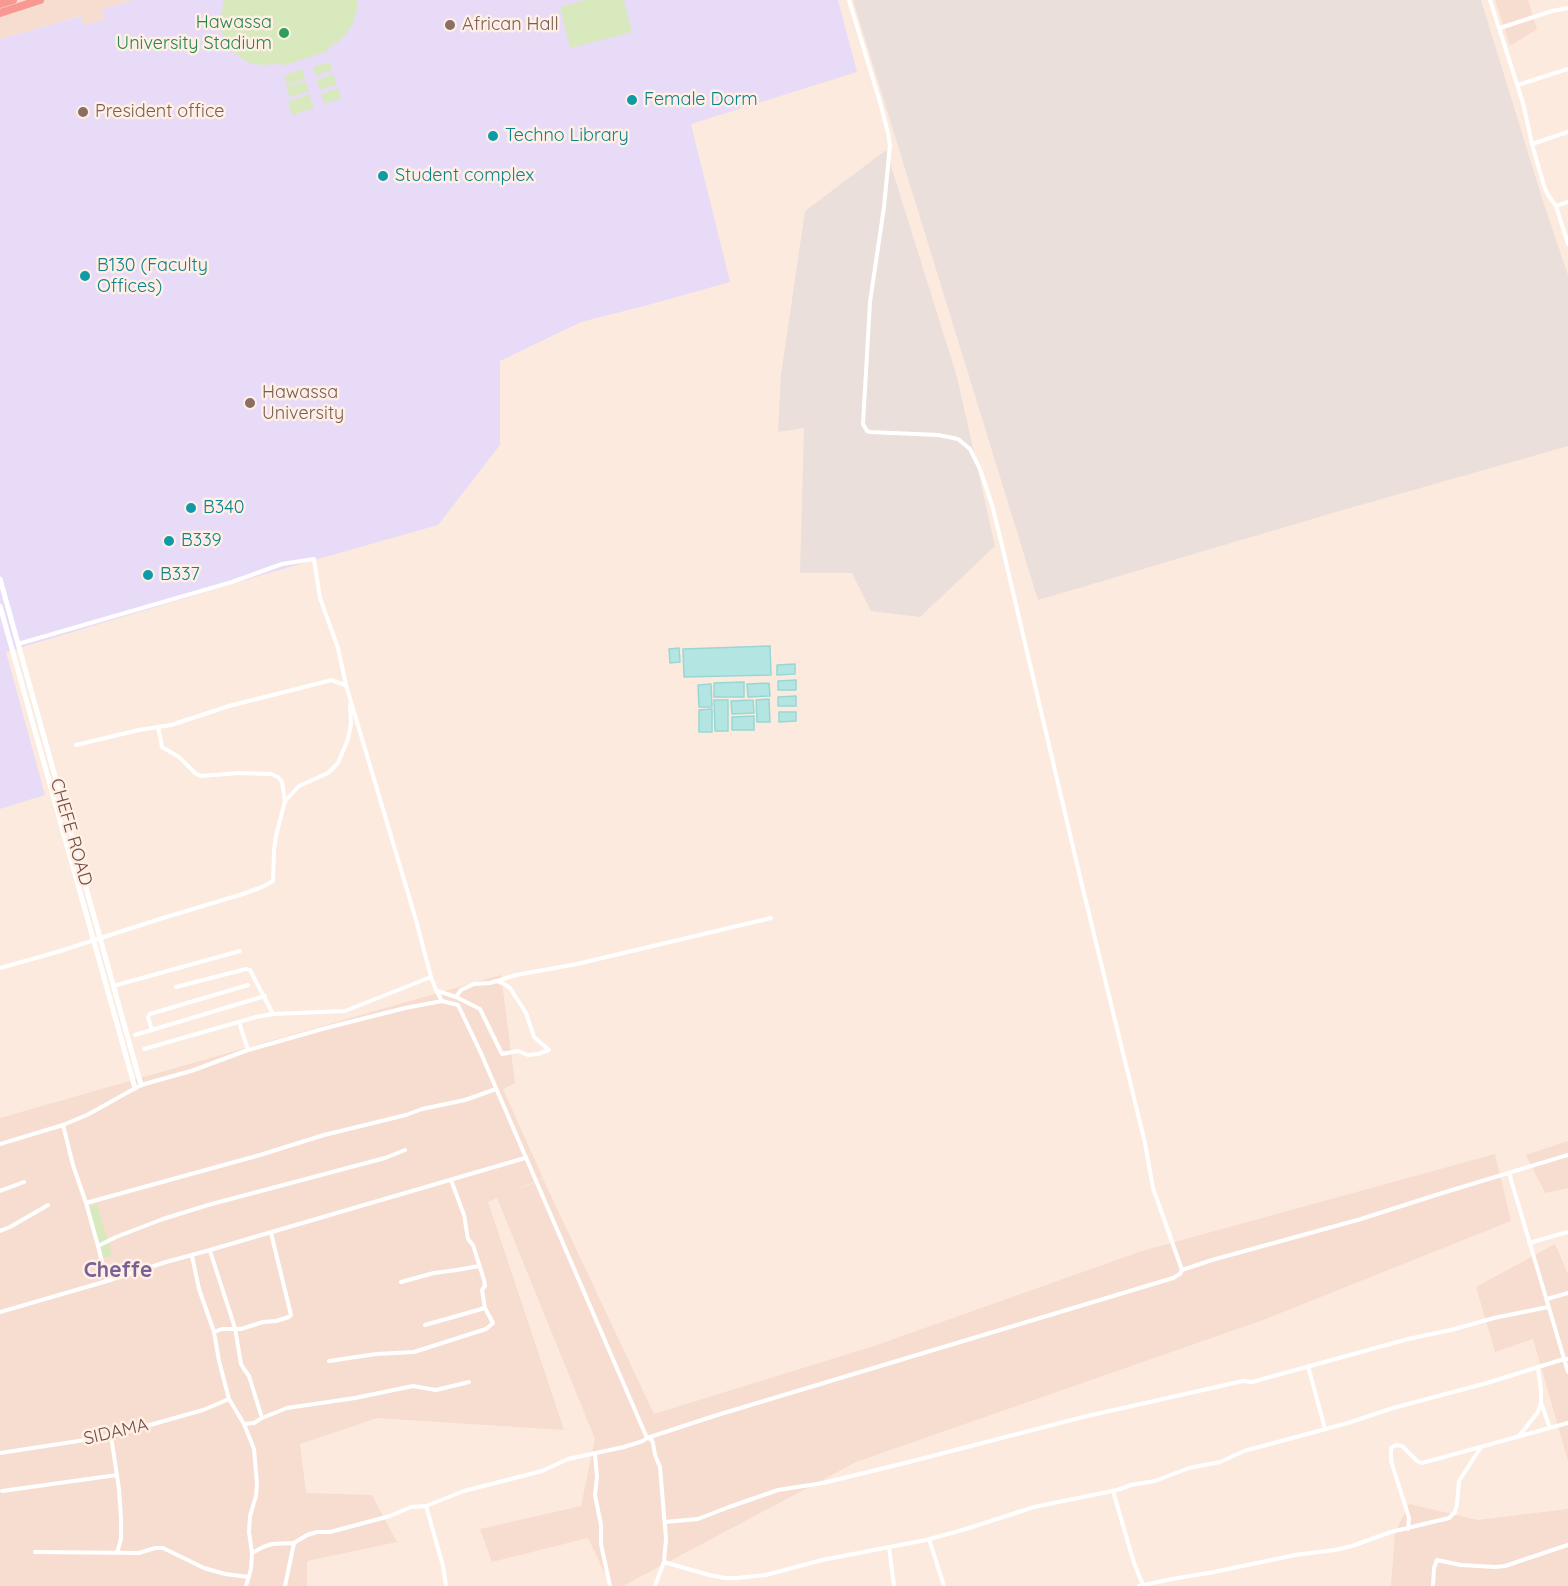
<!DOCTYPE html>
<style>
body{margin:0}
canvas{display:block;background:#fceade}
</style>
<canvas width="1568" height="1586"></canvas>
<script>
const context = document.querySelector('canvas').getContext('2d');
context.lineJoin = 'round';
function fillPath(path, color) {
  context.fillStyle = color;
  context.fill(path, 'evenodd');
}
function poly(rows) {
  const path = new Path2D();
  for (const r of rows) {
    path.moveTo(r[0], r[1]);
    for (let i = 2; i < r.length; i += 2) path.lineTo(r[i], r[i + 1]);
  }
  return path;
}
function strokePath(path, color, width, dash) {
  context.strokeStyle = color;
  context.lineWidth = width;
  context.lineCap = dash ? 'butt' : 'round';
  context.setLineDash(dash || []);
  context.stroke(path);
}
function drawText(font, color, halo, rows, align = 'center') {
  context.font = font + ' Quicksand,sans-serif';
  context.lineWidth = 5;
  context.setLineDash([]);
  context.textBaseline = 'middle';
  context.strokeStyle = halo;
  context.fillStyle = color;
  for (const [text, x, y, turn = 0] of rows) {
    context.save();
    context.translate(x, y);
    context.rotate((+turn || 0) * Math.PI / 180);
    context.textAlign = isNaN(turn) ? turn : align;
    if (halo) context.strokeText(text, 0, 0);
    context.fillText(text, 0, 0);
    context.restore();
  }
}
const residential = poly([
 [0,0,133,0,102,9,104,20,93,23,83,25,80,16,0,39],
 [1495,0,1528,0,1537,29,1510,46],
 [501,975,515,1083,503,1089,543,1178,500,1197,543,1179,654,1414,874,1346,1142,1251,1495,1154,1511,1221,1263,1320,856,1462,623,1586,611,1586,588,1538,492,1562,480,1529,581,1506,595,1439,497,1198,488,1202,564,1430,377,1418,300,1444,306,1493,372,1495,397,1542,307,1561,307,1586,0,1586,0,1118],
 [1568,1141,1568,1188,1545,1193,1526,1155],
 [1555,1244,1568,1274,1568,1461,1533,1339,1495,1352,1476,1287],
 [1409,1504,1478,1520,1568,1509,1568,1586,1391,1586,1395,1533]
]);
const industrial = poly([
 [853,0,1481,0,1542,198,1568,275,1568,446,1336,512,1038,600],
 [886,150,957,377,995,546,920,617,871,611,852,573,800,573,804,428,778,432,781,375,805,211]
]);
const education = poly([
 [133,0,838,0,857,72,691,124,730,282,648,305,581,322,500,361,500,445,438,525,269,573,6,652,45,795,0,809,0,39,81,16,83,25,93,23,104,20,102,9]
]);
const green = poly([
 [224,0,357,0,357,9,353,23,346,34,337,43,327,48,328,51,282,66,281,64,264,65,253,64,244,60,229,48,222,33,220,24,221,15],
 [585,0,624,0,632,32,570,48,560,7],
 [330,62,332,70,316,76,313,67],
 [302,69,305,79,287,85,284,76],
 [333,74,337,84,320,90,317,80],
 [305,81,309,91,290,97,286,87],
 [338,88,341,98,325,104,321,94],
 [309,94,314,108,292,115,288,102],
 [97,1204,112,1255,103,1258,89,1207]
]);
const water = poly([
 [770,646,771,675,684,677,683,649,770,646],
 [679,648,680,662,670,663,669,649,679,648],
 [795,664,795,674,777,675,777,665,795,664],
 [796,680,796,690,778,690,778,681,796,680],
 [744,682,744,697,714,697,714,683,744,682],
 [769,683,770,696,748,697,747,684,769,683],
 [711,684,712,707,699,707,698,685,711,684],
 [796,696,796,706,778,706,778,697,796,696],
 [769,699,770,722,757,722,756,700,769,699],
 [714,700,728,700,728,731,715,731,714,700],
 [753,700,754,713,732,714,731,701,753,700],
 [712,709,712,732,699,732,699,710,712,709],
 [779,712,796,712,796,721,779,722,779,712],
 [754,716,754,730,732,730,732,717,754,716]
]);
const street = poly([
 [1490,0,1523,103,1532,144,1544,186,1548,195,1556,206,1568,244],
 [1500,28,1552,11,1568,8],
 [1518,85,1568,69],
 [1532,144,1568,132],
 [1556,206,1568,202],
 [18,644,232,582,282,564,314,559,320,598,338,648,346,685,416,920,431,977,436,990,442,1001],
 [158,727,162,747,179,757,196,774,201,776,239,773,271,774,278,777,282,782,285,801],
 [76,745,139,730,171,725,229,706,328,681,331,680,345,685],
 [0,968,57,952,163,918,243,894,262,887,273,881,274,850,276,836,285,801,299,786,328,773,338,763,348,739,351,724,350,705],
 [497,981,516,975,577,964,771,918],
 [113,986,240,951],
 [176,987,246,969,250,970,273,1014],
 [438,991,456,997,480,1009,502,1054,518,1051,528,1055,538,1054,549,1050,534,1037,526,1013,510,988,504,984,496,981,490,983,474,984,461,990,456,997],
 [239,1022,248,1050],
 [152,1030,148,1017,150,1014,248,985],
 [135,1035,265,996],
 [144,1049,256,1017,273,1014,345,1011,431,977],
 [63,1125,73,1165,86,1203,98,1246,107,1281],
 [0,1144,63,1125,87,1115,141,1085,191,1071,248,1050,326,1028,405,1008,442,1001,458,1005,480,1051,647,1438,651,1439,653,1443,655,1455,660,1467,666,1539,664,1562,655,1586],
 [1509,1173,1568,1372],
 [0,1191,24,1182],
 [86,1203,260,1155,324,1135,406,1115,422,1109,465,1100,496,1089],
 [0,1231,10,1227,48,1205],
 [1529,1243,1568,1232],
 [98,1246,116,1237,163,1219,208,1205,385,1158,405,1150],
 [210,1251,235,1328,241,1364,244,1369,249,1376,262,1418],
 [192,1256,199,1289,214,1332,219,1361,229,1399,244,1424,254,1449,257,1484,256,1496,250,1516,249,1532,252,1553,251,1569,246,1586],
 [1182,1270,1212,1260,1361,1219,1439,1194,1568,1155],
 [401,1282,434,1273,457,1270,479,1266],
 [1547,1299,1568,1293],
 [0,1312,107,1281,166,1262,210,1250,525,1158],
 [425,1325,485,1308,482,1290,485,1286,484,1280,473,1245,468,1239,464,1215,451,1180],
 [214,1332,222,1329,241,1329,263,1322,276,1321,289,1317,291,1315,271,1233],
 [329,1361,376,1354,414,1352,486,1329,493,1323,485,1308],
 [1308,1366,1325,1429],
 [1541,1403,1550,1428],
 [244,1424,254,1423,262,1418,287,1408,355,1398,413,1386,436,1390,469,1382],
 [111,1436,119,1489,121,1518,121,1539,117,1553],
 [1519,1436,1538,1412,1541,1402,1541,1391,1538,1368],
 [0,1453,111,1436,203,1410,229,1399],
 [595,1454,597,1477,595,1495,601,1525,601,1544,610,1586],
 [2,1491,117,1475],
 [1113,1491,1134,1563,1143,1585],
 [426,1506,443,1566,446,1586],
 [665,1522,698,1519,729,1507,778,1490,823,1483,909,1462,1083,1417,1243,1381,1252,1382,1408,1339,1451,1330,1494,1318,1548,1307],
 [1408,1529,1409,1518,1405,1505,1391,1461,1391,1448,1396,1445,1402,1446,1417,1461,1422,1463,1568,1423],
 [929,1539,944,1586],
 [889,1547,894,1586],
 [35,1552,139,1553,155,1548,163,1548,204,1568,225,1574,249,1577],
 [252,1553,263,1547,272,1544,294,1543,307,1535,317,1532,330,1532,390,1516,411,1507,426,1506,464,1491,542,1471,568,1459,624,1447,643,1441,647,1438,714,1416,1173,1278,1180,1274,1182,1270,1153,1188,1145,1143,1081,881,1001,541,992,505,980,469,970,449,958,439,938,435,870,432,867,431,863,424,870,302,884,207,890,145,888,133,880,102,849,0],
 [664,1562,709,1575,725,1578,736,1578,766,1575,822,1560,926,1540,966,1529,1034,1507,1117,1490,1131,1485,1155,1481,1189,1468,1220,1462,1244,1451,1348,1423,1393,1408,1487,1383,1564,1359,1568,1359],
 [285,1586,294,1543],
 [1139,1586,1172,1579,1214,1572,1295,1555,1335,1550,1352,1546,1391,1532,1449,1518,1455,1512,1457,1504,1459,1481,1481,1447],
 [1433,1586,1434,1568,1437,1560,1461,1565,1495,1567,1505,1566,1568,1545]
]);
const secondary = poly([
 [0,579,141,1085],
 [0,606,135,1088]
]);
const highway = poly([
 [0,4,13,0],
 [0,13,40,0]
]);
const markers = [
 [450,25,6,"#8d6e63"],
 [284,33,6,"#2e9e5b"],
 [632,100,6,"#0f9aa8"],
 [83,112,6,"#8d6e63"],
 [493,136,6,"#0f9aa8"],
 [383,176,6,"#0f9aa8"],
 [85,276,6,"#0f9aa8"],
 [250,403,6,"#8d6e63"],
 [191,508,6,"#0f9aa8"],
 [169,541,6,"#0f9aa8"],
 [148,575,6,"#0f9aa8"]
];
const leisureNames = [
 ["Hawassa",272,23],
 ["University Stadium",272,44]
];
const educationNames = [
 ["African Hall",462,25],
 ["President office",95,112],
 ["Hawassa",262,393],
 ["University",262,414]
];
const cultureNames = [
 ["Female Dorm",644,100],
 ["Techno Library",505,136],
 ["Student complex",395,176],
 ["B130 (Faculty",97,266],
 ["Offices)",97,287],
 ["B340",203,508],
 ["B339",181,541],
 ["B337",160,575]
];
const streetNames = [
 ["CHEFE ROAD",71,832,74],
 ["SIDAMA",116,1432,-13]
];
const quarterNames = [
 ["Cheffe",118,1271]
];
fillPath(residential, '#f6ddcf');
fillPath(industrial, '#eadfda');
fillPath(education, '#e7dbf8');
fillPath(green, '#d8e9bd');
fillPath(water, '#b3e5e2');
strokePath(water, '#99d7d4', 1.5);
strokePath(street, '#fff', 4);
strokePath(secondary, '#fff', 5);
strokePath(highway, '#f89893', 8);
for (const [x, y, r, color] of markers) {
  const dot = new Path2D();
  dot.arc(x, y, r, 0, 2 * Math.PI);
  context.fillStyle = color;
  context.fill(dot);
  strokePath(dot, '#ffefe4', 2);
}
drawText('18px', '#27864d', '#ffefe4', leisureNames, 'right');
drawText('18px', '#785e54', '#ffefe4', educationNames, 'left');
drawText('18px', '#0d838f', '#ffefe4', cultureNames, 'left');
drawText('18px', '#724d46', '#ffefe4', streetNames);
drawText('bold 21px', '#796196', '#ffefe4', quarterNames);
</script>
